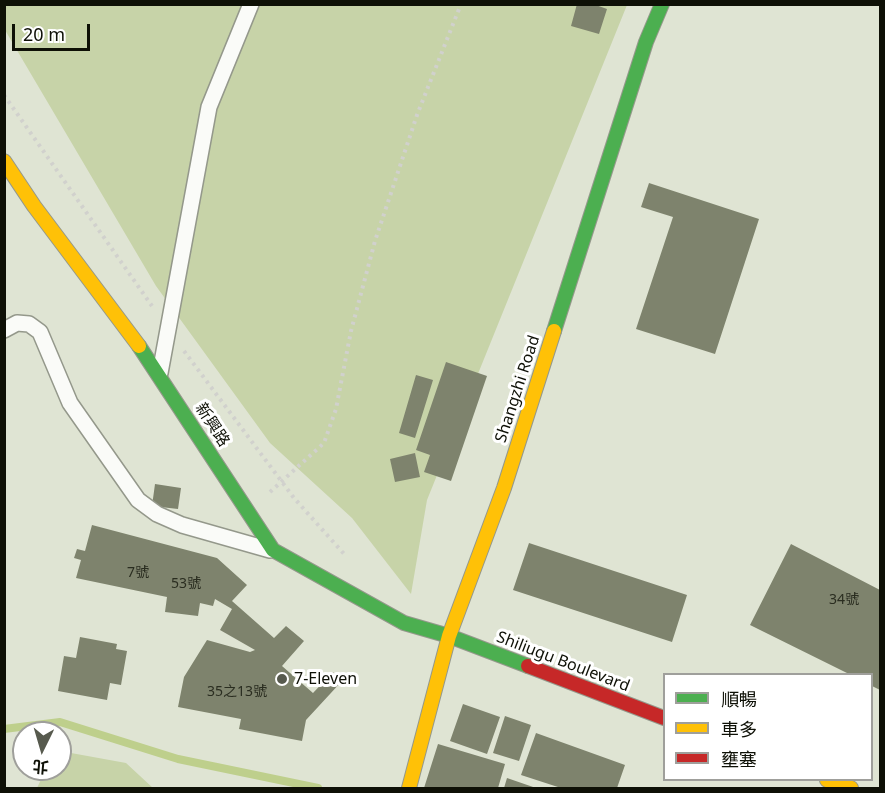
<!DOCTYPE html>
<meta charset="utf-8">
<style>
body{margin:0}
#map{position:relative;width:885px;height:793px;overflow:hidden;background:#dfe4d3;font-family:"Noto Sans","Noto Sans TC",sans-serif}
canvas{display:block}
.frame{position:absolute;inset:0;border:6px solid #0e1006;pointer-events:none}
.legend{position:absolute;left:663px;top:673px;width:210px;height:108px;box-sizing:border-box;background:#fff;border:2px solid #9f9f9b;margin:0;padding:8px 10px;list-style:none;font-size:18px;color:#0e1006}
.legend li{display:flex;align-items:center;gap:12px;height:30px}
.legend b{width:30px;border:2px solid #9f9f9b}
.north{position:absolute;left:12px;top:721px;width:60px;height:60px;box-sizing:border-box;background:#fff;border:2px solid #9f9f9b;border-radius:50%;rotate:185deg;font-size:16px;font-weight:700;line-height:24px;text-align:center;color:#0e1006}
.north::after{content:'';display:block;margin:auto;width:21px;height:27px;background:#575a4e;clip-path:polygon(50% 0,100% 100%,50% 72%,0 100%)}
.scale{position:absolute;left:12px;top:24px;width:78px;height:27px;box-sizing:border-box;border:3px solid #0e1006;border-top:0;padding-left:8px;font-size:18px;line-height:21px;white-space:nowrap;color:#0e1006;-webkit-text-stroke:4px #fff;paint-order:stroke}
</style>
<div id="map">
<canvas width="885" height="793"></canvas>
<div class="frame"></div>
<ul class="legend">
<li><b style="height:8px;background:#4caf50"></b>順暢</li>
<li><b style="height:8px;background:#ffc107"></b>車多</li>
<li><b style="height:8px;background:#c62828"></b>壅塞</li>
</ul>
<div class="north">北</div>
<div class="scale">20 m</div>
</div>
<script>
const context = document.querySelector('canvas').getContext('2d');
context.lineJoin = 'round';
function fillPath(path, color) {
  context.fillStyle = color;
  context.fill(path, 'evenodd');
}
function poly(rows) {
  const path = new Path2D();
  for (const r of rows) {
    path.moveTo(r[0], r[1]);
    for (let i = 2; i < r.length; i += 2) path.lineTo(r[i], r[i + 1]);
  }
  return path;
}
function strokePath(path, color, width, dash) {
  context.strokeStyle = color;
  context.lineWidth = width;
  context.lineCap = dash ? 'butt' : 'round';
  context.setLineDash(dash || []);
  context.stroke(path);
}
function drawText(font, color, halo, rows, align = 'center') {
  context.font = font + ' "Noto Sans","Noto Sans TC",sans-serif';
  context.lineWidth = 6;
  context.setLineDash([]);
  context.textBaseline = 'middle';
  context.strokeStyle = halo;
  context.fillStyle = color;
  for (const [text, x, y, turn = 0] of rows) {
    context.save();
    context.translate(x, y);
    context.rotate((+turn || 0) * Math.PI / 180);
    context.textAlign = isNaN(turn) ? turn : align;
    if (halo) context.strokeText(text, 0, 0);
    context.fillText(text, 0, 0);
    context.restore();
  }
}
const green = poly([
 [4,5,627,5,427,500,411,594,352,518,270,443,156,286,5,30],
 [60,751,126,763,153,788,37,788,46,769,60,769]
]);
const stream = poly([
 [4,729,60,722,178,759,318,788]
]);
const building = poly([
 [577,4,593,4,607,9,599,34,571,26],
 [649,183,759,219,715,354,636,329,673,217,641,207],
 [446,362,487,376,451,481,424,472,430,455,416,450],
 [416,375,433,380,415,438,399,433],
 [415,453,420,477,395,482,390,459],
 [155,484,181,488,178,509,152,506],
 [92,525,217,558,247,585,232,601,274,638,286,626,304,641,282,666,313,693,333,672,342,681,306,720,302,741,239,729,241,719,178,707,184,677,207,640,250,652,255,650,220,630,232,609,215,599,213,606,200,603,198,616,165,612,167,597,76,578,81,560,74,558,77,549,85,551],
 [529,543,687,595,672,642,513,590],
 [791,544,880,590,880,690,872,686,872,674,849,674,750,625],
 [80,637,117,644,116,649,127,651,121,685,110,683,107,700,58,691,64,656,76,658],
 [463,704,500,717,487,754,450,741],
 [505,716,531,725,519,761,493,753],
 [536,733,625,765,617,788,561,788,521,775],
 [438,744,505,764,498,788,424,788],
 [507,778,536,788,504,788]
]);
const path = poly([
 [4,95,152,306],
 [184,351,294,498,345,555],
 [270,492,324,443,336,409,351,331,375,241,417,115,461,4]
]);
const lane = poly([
 [4,330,17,323,29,324,40,332,70,403,138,500,157,514,182,525,270,550],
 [160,373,209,107,251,4]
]);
const fast = poly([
 [554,331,646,42,662,4],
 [139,346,273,550,404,623,449,636,528,666]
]);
const slow = poly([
 [4,161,34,206,139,346],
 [827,780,851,788],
 [409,788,449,636,504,488,554,331]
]);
const jam = poly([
 [528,666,664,718]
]);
const markers = [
 [282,679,6,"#575a4e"]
];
const numberNames = [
 ["7號",138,573],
 ["53號",186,584],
 ["34號",844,600],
 ["35之13號",237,692]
];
const streetNames = [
 ["Shangzhi Road",518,389,-72],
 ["新興路",212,425,57],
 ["Shiliugu Boulevard",563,662,21]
];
const poiNames = [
 ["7-Eleven",294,679]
];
fillPath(green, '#c7d3a8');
strokePath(stream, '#becf8c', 8);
fillPath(building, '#7e836d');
strokePath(lane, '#94988b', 18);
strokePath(fast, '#94988b', 16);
strokePath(slow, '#94988b', 16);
strokePath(jam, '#94988b', 16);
strokePath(path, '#d1d1cd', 4, [3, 4.5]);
strokePath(lane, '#fafbf8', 15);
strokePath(fast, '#4caf50', 14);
strokePath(slow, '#ffc107', 14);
strokePath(jam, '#c62828', 14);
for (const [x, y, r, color] of markers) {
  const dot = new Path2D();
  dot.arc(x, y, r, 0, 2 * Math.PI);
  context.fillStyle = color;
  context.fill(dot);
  strokePath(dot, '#fff', 2);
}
drawText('14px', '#2a2d20', null, numberNames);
drawText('16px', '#0e1006', '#fff', streetNames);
drawText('16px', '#0e1006', '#fff', poiNames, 'left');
</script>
